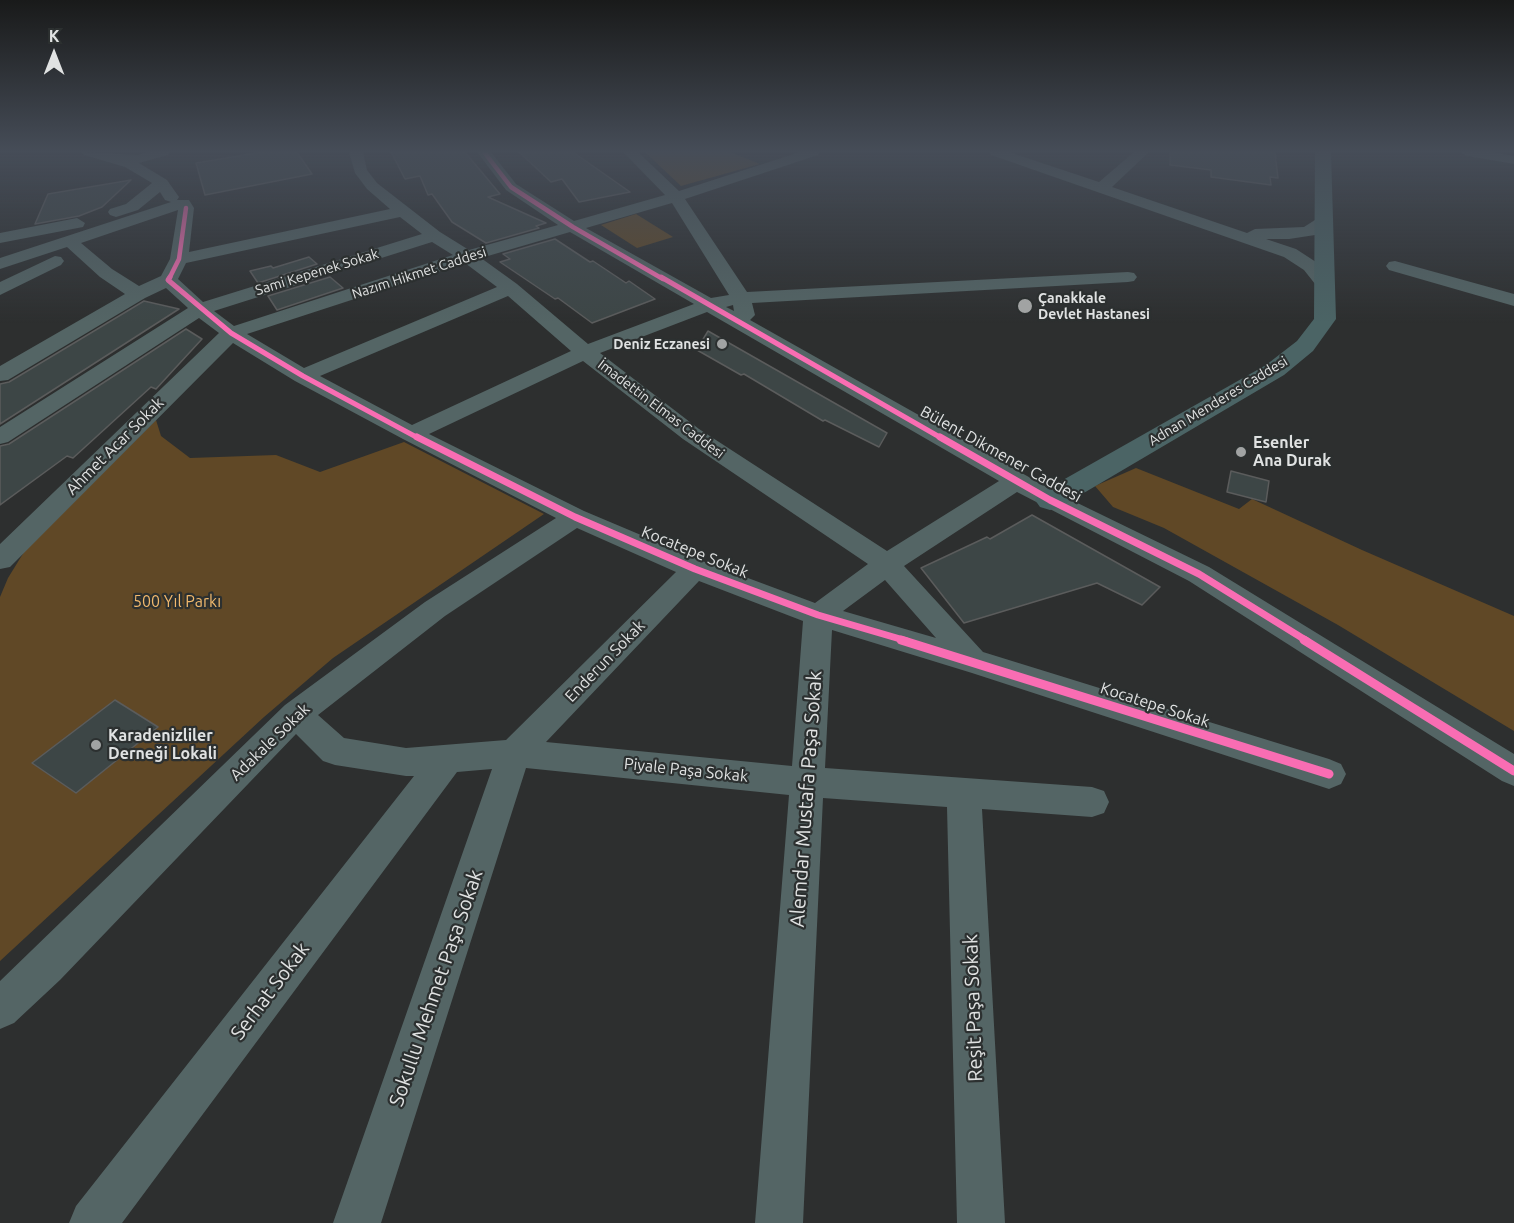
<!DOCTYPE html>
<meta charset="utf-8">
<style>
body{margin:0}
#map{position:relative;width:1514px;height:1223px;overflow:hidden;background:#2d2f2f;font-family:Ubuntu,sans-serif}
canvas{display:block}
.north{position:absolute;left:24px;top:24px;width:60px;height:60px;-webkit-text-stroke:4px #2c3030;paint-order:stroke;rotate:0deg;font-size:16px;font-weight:700;line-height:24px;text-align:center;color:#e0e2e2}
.north::after{content:'';display:block;margin:auto;width:21px;height:27px;background:#e0e2e2;clip-path:polygon(50% 0,100% 100%,50% 72%,0 100%)}
</style>
<div id="map">
<canvas width="1514" height="1223"></canvas>
<div class="north">K</div>
</div>
<script>
const context = document.querySelector('canvas').getContext('2d');
context.lineJoin = 'round';
function fillPath(path, color) {
  context.fillStyle = color;
  context.fill(path, 'evenodd');
}
function poly(rows) {
  const path = new Path2D();
  for (const r of rows) {
    path.moveTo(r[0], r[1]);
    for (let i = 2; i < r.length; i += 2) path.lineTo(r[i], r[i + 1]);
  }
  return path;
}
function strokePath(path, color, width, dash) {
  context.strokeStyle = color;
  context.lineWidth = width;
  context.lineCap = dash ? 'butt' : 'round';
  context.setLineDash(dash || []);
  context.stroke(path);
}
function drawText(font, color, halo, rows, align = 'center') {
  context.font = font + ' Ubuntu,sans-serif';
  context.lineWidth = 4.5;
  context.setLineDash([]);
  context.textBaseline = 'middle';
  context.strokeStyle = halo;
  context.fillStyle = color;
  for (const [text, x, y, turn = 0] of rows) {
    context.save();
    context.translate(x, y);
    context.rotate((+turn || 0) * Math.PI / 180);
    context.textAlign = isNaN(turn) ? turn : align;
    if (halo) context.strokeText(text, 0, 0);
    context.fillText(text, 0, 0);
    context.restore();
  }
}
const green = poly([
 [645,152,730,152,760,164,681,186],
 [636,214,673,237,637,248,601,225],
 [156,420,161,436,190,458,276,455,320,472,404,442,544,514,333,658,264,717,0,961,0,597,8,578,24,552],
 [1136,468,1239,509,1252,499,1362,550,1514,616,1514,731,1338,625,1164,528,1113,507,1095,486]
]);
const building = poly([
 [262,152,297,152,312,174,205,195,196,163,262,152],
 [391,152,465,152,500,194,488,197,546,223,536,226,539,228,486,243,452,222,432,194,428,195,420,176,405,179,391,152],
 [519,152,573,152,630,192,579,202,562,179,551,182,519,152],
 [1170,152,1275,152,1278,178,1270,177,1271,185,1211,177,1211,170,1170,165,1170,152],
 [131,180,102,207,79,216,35,224,48,194,131,180],
 [555,239,590,262,593,261,626,283,629,281,655,299,592,323,558,298,555,299,500,262,510,259,503,254,555,239],
 [309,257,317,264,258,283,250,271,271,266,273,268,309,257],
 [330,277,343,288,277,310,268,296,330,277],
 [144,301,179,309,0,424,0,384,9,382,144,301],
 [186,329,202,339,156,389,151,387,73,458,67,456,0,505,0,446,9,444,186,329],
 [708,331,887,433,879,447,825,420,823,421,744,374,741,375,697,350,701,348,699,346,708,331],
 [1231,471,1269,481,1266,502,1227,492,1231,471],
 [1032,515,1160,587,1142,605,1097,583,964,623,921,568,987,537,990,539,1032,515],
 [115,700,158,727,76,793,32,763,115,700]
]);
const street = poly([
 [82,152,138,155,148,152,170,152,168,155,139,163,167,180,179,197,177,200,189,200,194,208,189,252,390,209,367,189,355,173,349,152,363,152,367,170,377,183,440,232,469,250,558,225,506,190,477,152,491,152,516,184,574,221,665,195,623,152,638,152,679,191,800,152,820,152,818,155,685,199,747,292,1128,272,1134,273,1137,277,1134,281,1128,282,752,303,755,315,750,320,1059,494,1209,567,1514,754,1514,786,1502,781,1189,581,1017,492,904,566,983,652,1329,759,1341,764,1346,774,1341,784,1329,789,972,673,832,630,825,768,1092,787,1104,791,1109,802,1104,813,1092,817,982,809,1005,1223,957,1223,947,807,823,798,803,1223,755,1223,789,795,526,768,381,1223,333,1223,492,769,457,772,122,1223,69,1223,76,1206,414,776,406,776,335,765,323,761,296,734,60,980,14,1023,0,1029,0,981,285,705,425,602,556,518,403,439,295,381,233,343,10,567,0,569,0,544,219,333,199,318,8,442,0,444,0,427,188,308,166,288,145,298,8,380,0,381,0,366,125,294,100,277,67,247,0,269,0,258,171,202,165,200,160,192,138,210,116,217,110,215,108,212,110,209,126,204,152,183,125,167,84,155,82,152],
 [672,203,729,295,711,298,586,228,672,203],
 [178,210,170,259,161,276,139,286,112,269,81,243,178,210],
 [400,217,422,234,203,302,178,279,186,263,400,217],
 [570,232,694,304,588,344,517,284,481,258,570,232],
 [432,242,453,255,234,326,214,311,432,242],
 [465,263,497,287,304,368,247,334,465,263],
 [508,296,571,351,412,425,320,376,508,296],
 [733,305,734,311,726,307,733,305],
 [707,312,999,481,887,551,699,429,600,353,707,312],
 [583,361,683,439,868,564,815,603,705,562,584,511,429,434,583,361],
 [577,528,676,572,506,740,406,748,344,738,318,715,445,616,577,528],
 [885,580,936,638,843,611,885,580],
 [699,581,803,621,792,766,546,742,699,581],
 [989,152,1009,152,1099,182,1134,152,1149,152,1112,187,1247,233,1255,229,1304,227,1318,218,1330,218,1332,222,1330,226,1315,235,1289,239,1266,239,1296,249,1316,262,1335,285,1333,289,1319,289,1304,270,1284,257,991,155,989,152],
 [1460,152,1491,152,1514,156,1514,164,1467,156,1460,152],
 [77,218,85,223,83,227,0,243,0,233,77,218],
 [55,256,61,257,64,261,61,265,0,295,0,282,55,256],
 [1395,261,1514,294,1514,306,1389,270,1386,266,1389,262,1395,261]
]);
const secondary = poly([
 [1315,152,1331,152,1336,319,1313,351,1284,375,1060,507,1050,510,1040,507,1035,500,1040,493,1266,365,1297,341,1314,319,1315,152]
]);
const cyclewayFar3 = poly([
 [484,152,511,187,573,227,663,279],
 [169,279,179,259,186,208]
]);
const cyclewayFar2 = poly([
 [170,277,168,280,231,333,303,376,420,439],
 [661,277,943,439]
]);
const cyclewayFar1 = poly([
 [417,437,575,517,695,569,818,615,907,641],
 [940,437,1050,500,1199,574,1307,641]
]);
const cycleway = poly([
 [901,640,1329,774],
 [1304,640,1514,771]
]);
const markers = [
 [1025,306,8,"#a1a3a3"],
 [722,344,6,"#a1a3a3"],
 [1241,452,6,"#a1a3a3"],
 [96,745,6,"#a1a3a3"]
];
const farStreetnames = [
 ["Sami Kepenek Sokak",317,272,-17],
 ["Nazım Hikmet Caddesi",419,273,-18],
 ["Adnan Menderes Caddesi",1218,401,-31],
 ["İmadettin Elmas Caddesi",661,409,37]
];
const farPoinames = [
 ["Çanakkale",1038,298],
 ["Devlet Hastanesi",1038,314],
 ["Deniz Eczanesi",710,344,"right"]
];
const poiNames = [
 ["Esenler",1253,443],
 ["Ana Durak",1253,461],
 ["Karadenizliler",108,736],
 ["Derneği Lokali",108,754]
];
const streetNames = [
 ["Ahmet Acar Sokak",115,446,-45],
 ["Bülent Dikmener Caddesi",1001,454,29],
 ["Kocatepe Sokak",695,552,22],
 ["Enderun Sokak",605,661,-46],
 ["Kocatepe Sokak",1155,705,18],
 ["Adakale Sokak",270,742,-44],
 ["Piyale Paşa Sokak",686,770,6]
];
const parkNames = [
 ["500 Yıl Parkı",177,602]
];
const nearStreetnames = [
 ["Alemdar Mustafa Paşa Sokak",806,799,-86],
 ["Sokullu Mehmet Paşa Sokak",436,988,-71],
 ["Serhat Sokak",270,991,-53],
 ["Reşit Paşa Sokak",973,1008,-92]
];
fillPath(green, '#604826');
fillPath(building, '#3d4646');
strokePath(building, '#5b5c5c', 1.5);
fillPath(street, '#546565');
fillPath(secondary, '#4b6465');
strokePath(cyclewayFar3, '#f96db3', 4.5);
strokePath(cyclewayFar2, '#f96db3', 5);
strokePath(cyclewayFar1, '#f96db3', 7);
strokePath(cycleway, '#f96db3', 9);
const sky = context.createLinearGradient(0, 0, 0, 323);
sky.addColorStop(0, '#191a1a');
sky.addColorStop(0.47, '#464d58');
sky.addColorStop(1, '#464d5800');
context.fillStyle = sky;
context.fillRect(0, 0, 1514, 323);
for (const [x, y, r, color] of markers) {
  const dot = new Path2D();
  dot.arc(x, y, r, 0, 2 * Math.PI);
  context.fillStyle = color;
  context.fill(dot);
  strokePath(dot, '#2c3030', 2);
}
drawText('14px', '#e0e2e2', '#2c3030', farStreetnames);
drawText('bold 14px', '#e0e2e2', '#2c3030', farPoinames, 'left');
drawText('bold 16px', '#e0e2e2', '#2c3030', poiNames, 'left');
drawText('16px', '#e0e2e2', '#2c3030', streetNames);
drawText('16px', '#f2b96d', '#2c3030', parkNames);
drawText('20px', '#e0e2e2', '#2c3030', nearStreetnames);
</script>
